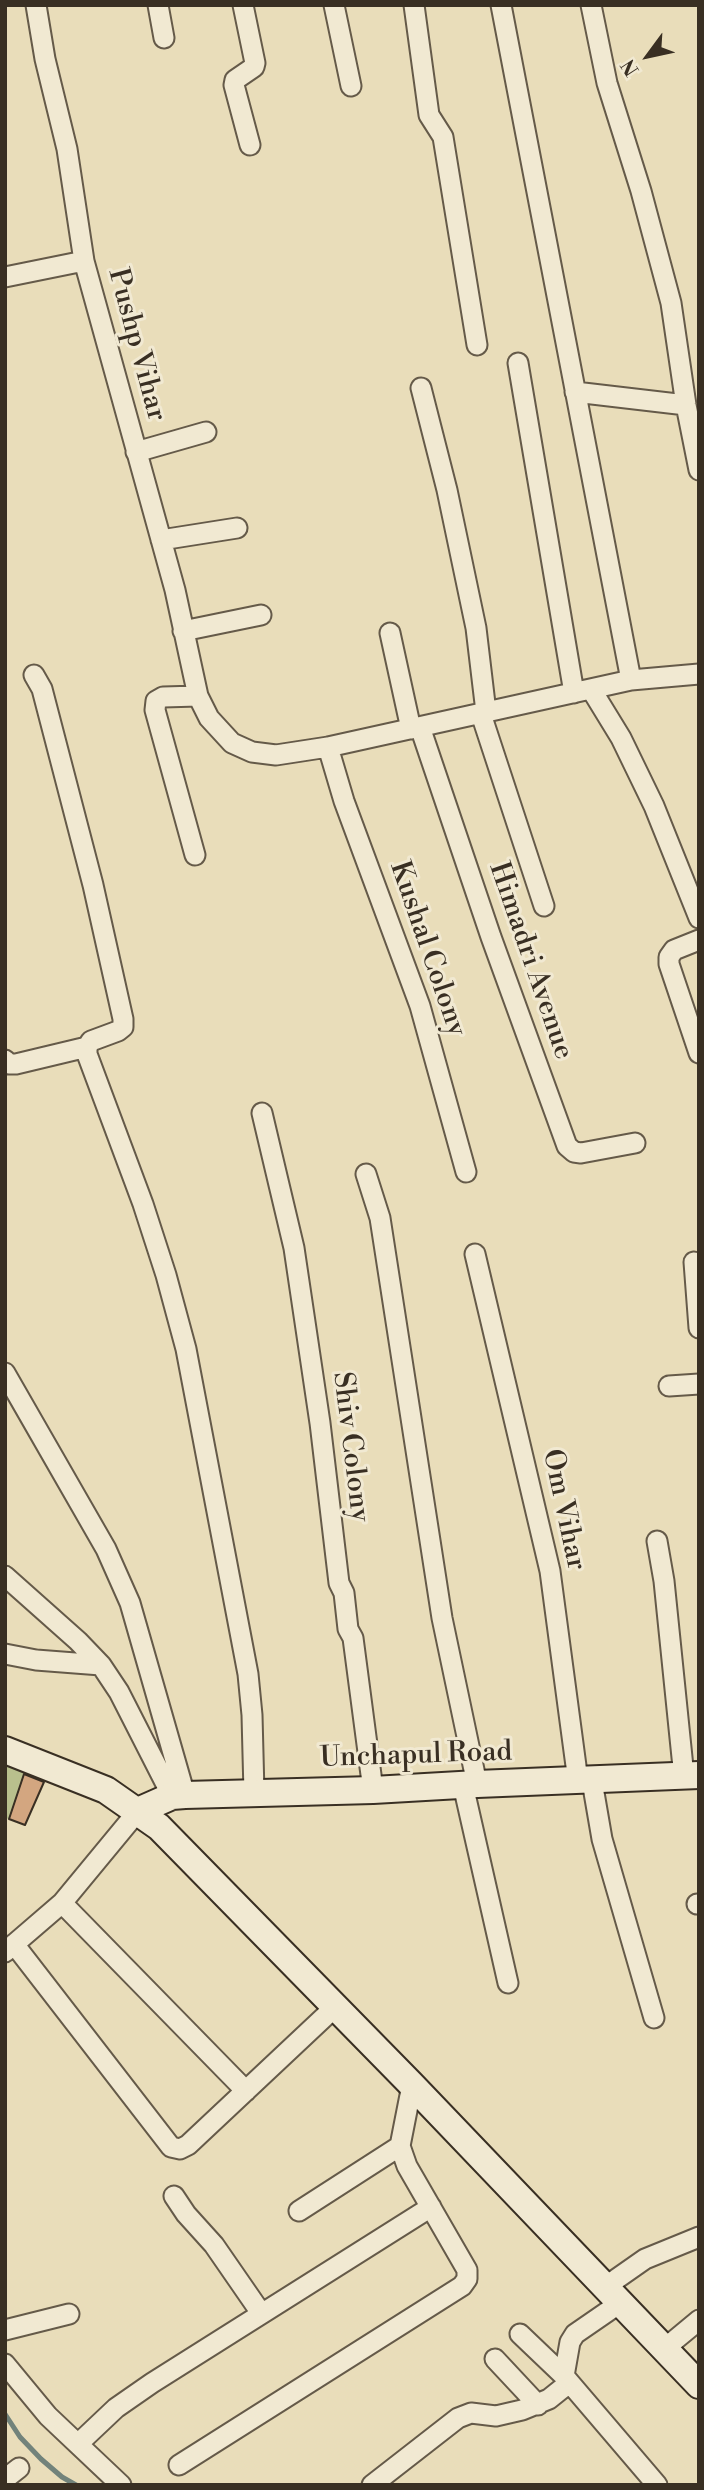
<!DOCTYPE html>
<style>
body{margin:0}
#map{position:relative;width:704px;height:2490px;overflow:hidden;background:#e9ddba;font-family:"Libre Bodoni",serif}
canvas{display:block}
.frame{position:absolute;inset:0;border:7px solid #392f23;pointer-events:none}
.north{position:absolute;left:613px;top:21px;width:70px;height:70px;-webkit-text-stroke:5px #f1e9d2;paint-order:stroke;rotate:237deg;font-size:19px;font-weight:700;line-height:28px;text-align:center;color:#392f23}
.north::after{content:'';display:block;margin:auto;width:24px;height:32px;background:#392f23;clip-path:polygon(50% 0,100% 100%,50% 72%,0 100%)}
</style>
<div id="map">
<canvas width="704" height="2490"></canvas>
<div class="frame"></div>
<div class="north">N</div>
</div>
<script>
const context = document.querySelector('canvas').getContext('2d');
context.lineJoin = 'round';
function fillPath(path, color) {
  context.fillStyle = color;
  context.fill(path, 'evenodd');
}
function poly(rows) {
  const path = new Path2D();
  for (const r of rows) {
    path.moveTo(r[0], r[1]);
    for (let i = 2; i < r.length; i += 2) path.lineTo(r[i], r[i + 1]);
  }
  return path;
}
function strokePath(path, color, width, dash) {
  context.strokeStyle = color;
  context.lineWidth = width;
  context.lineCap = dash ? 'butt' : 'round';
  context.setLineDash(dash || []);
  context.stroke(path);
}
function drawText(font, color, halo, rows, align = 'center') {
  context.font = font + ' "Libre Bodoni",serif';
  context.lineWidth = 6;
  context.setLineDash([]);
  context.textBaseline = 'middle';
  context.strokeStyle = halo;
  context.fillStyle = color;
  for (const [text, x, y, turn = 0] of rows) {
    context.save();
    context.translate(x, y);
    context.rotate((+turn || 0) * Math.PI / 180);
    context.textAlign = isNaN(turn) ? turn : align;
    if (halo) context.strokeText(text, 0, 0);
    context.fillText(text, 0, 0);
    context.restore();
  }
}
const green = poly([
 [5,1763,25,1771,9,1819,5,1818]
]);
const stream = poly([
 [5,2414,20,2437,41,2459,62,2477,76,2485]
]);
const building = poly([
 [24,1774,44,1782,25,1825,9,1819,24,1774]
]);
const street = poly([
 [36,5,45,59,67,149,84,261,175,590,198,696,209,718,232,743,252,752,276,755,328,747,631,680,699,674],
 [158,5,164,38],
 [243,5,255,63,254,67,235,80,234,85,250,145],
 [334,5,351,86],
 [414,5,429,115,443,137,477,345],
 [501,5,631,680],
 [591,5,607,83,641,191,671,303,686,405,699,470],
 [5,277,84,261],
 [518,363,574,693],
 [421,388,447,490,476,628,486,712],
 [575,392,686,405],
 [136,452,206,432],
 [161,540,237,528],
 [183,631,261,615],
 [390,633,411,729],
 [34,675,42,689,93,885,123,1019,123,1027,118,1031,91,1041,87,1047,87,1054,143,1204,166,1275,186,1349,248,1674,252,1715,254,1793],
 [591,689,621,738,654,806,699,918],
 [481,714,544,906],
 [420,727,491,937,567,1146,574,1152,581,1153,635,1143],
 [328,747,344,801,420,1006,466,1172],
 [195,855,155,710,156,701,163,697,198,696],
 [699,940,674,950,669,957,669,964,699,1053],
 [5,1060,9,1064,16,1064,87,1047],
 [262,1113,294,1248,320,1423,339,1583,344,1593,348,1629,353,1638,373,1790],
 [366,1174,380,1218,442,1618,477,1784],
 [475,1254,550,1571,578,1781],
 [694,1262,699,1328],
 [5,1373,106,1549,130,1603,185,1795],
 [669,1386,699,1384],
 [657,1541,664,1581,684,1777],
 [5,1576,78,1641,101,1665,119,1692,172,1796],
 [5,1654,36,1660,101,1665],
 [592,1781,602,1839,654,2018],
 [463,1785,508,1983],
 [62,1903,246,2091],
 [697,1904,699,1904],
 [14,1944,171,2147,180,2149,188,2145,335,2007],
 [5,1952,62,1903,138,1811],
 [174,2196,186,2214,214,2245,261,2313],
 [299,2211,400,2146],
 [605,2287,645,2259,699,2237],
 [620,2303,575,2334,570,2342,564,2376,657,2485],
 [5,2330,69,2314],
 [520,2334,564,2376],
 [664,2349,699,2320],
 [495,2359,538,2405],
 [5,2364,48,2416,121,2485],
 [79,2443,116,2408,152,2383,431,2207],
 [179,2465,462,2286,467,2279,467,2270,407,2166,400,2146,412,2085],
 [5,2479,19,2468],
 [372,2485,458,2418,471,2413,496,2416,522,2410,549,2399,569,2383]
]);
const secondary = poly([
 [5,1750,106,1790,159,1827,412,2085,699,2385],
 [138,1811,172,1796,185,1795,373,1790,477,1784,699,1775]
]);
const streetNames = [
 ["Pushp Vihar",136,345,75],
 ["Kushal Colony",427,949,71],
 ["Himadri Avenue",530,961,71],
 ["Shiv Colony",350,1447,83],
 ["Om Vihar",563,1510,78],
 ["Unchapul Road",416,1756,-2]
];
fillPath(green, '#b9c08d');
strokePath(stream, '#72837b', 5);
fillPath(building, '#d3a680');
strokePath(building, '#392f23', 2);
strokePath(street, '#655a49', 23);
strokePath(secondary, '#392f23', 30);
strokePath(street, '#f1e9d2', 19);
strokePath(secondary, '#f1e9d2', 26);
drawText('28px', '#392f23', '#f1e9d2', streetNames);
</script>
